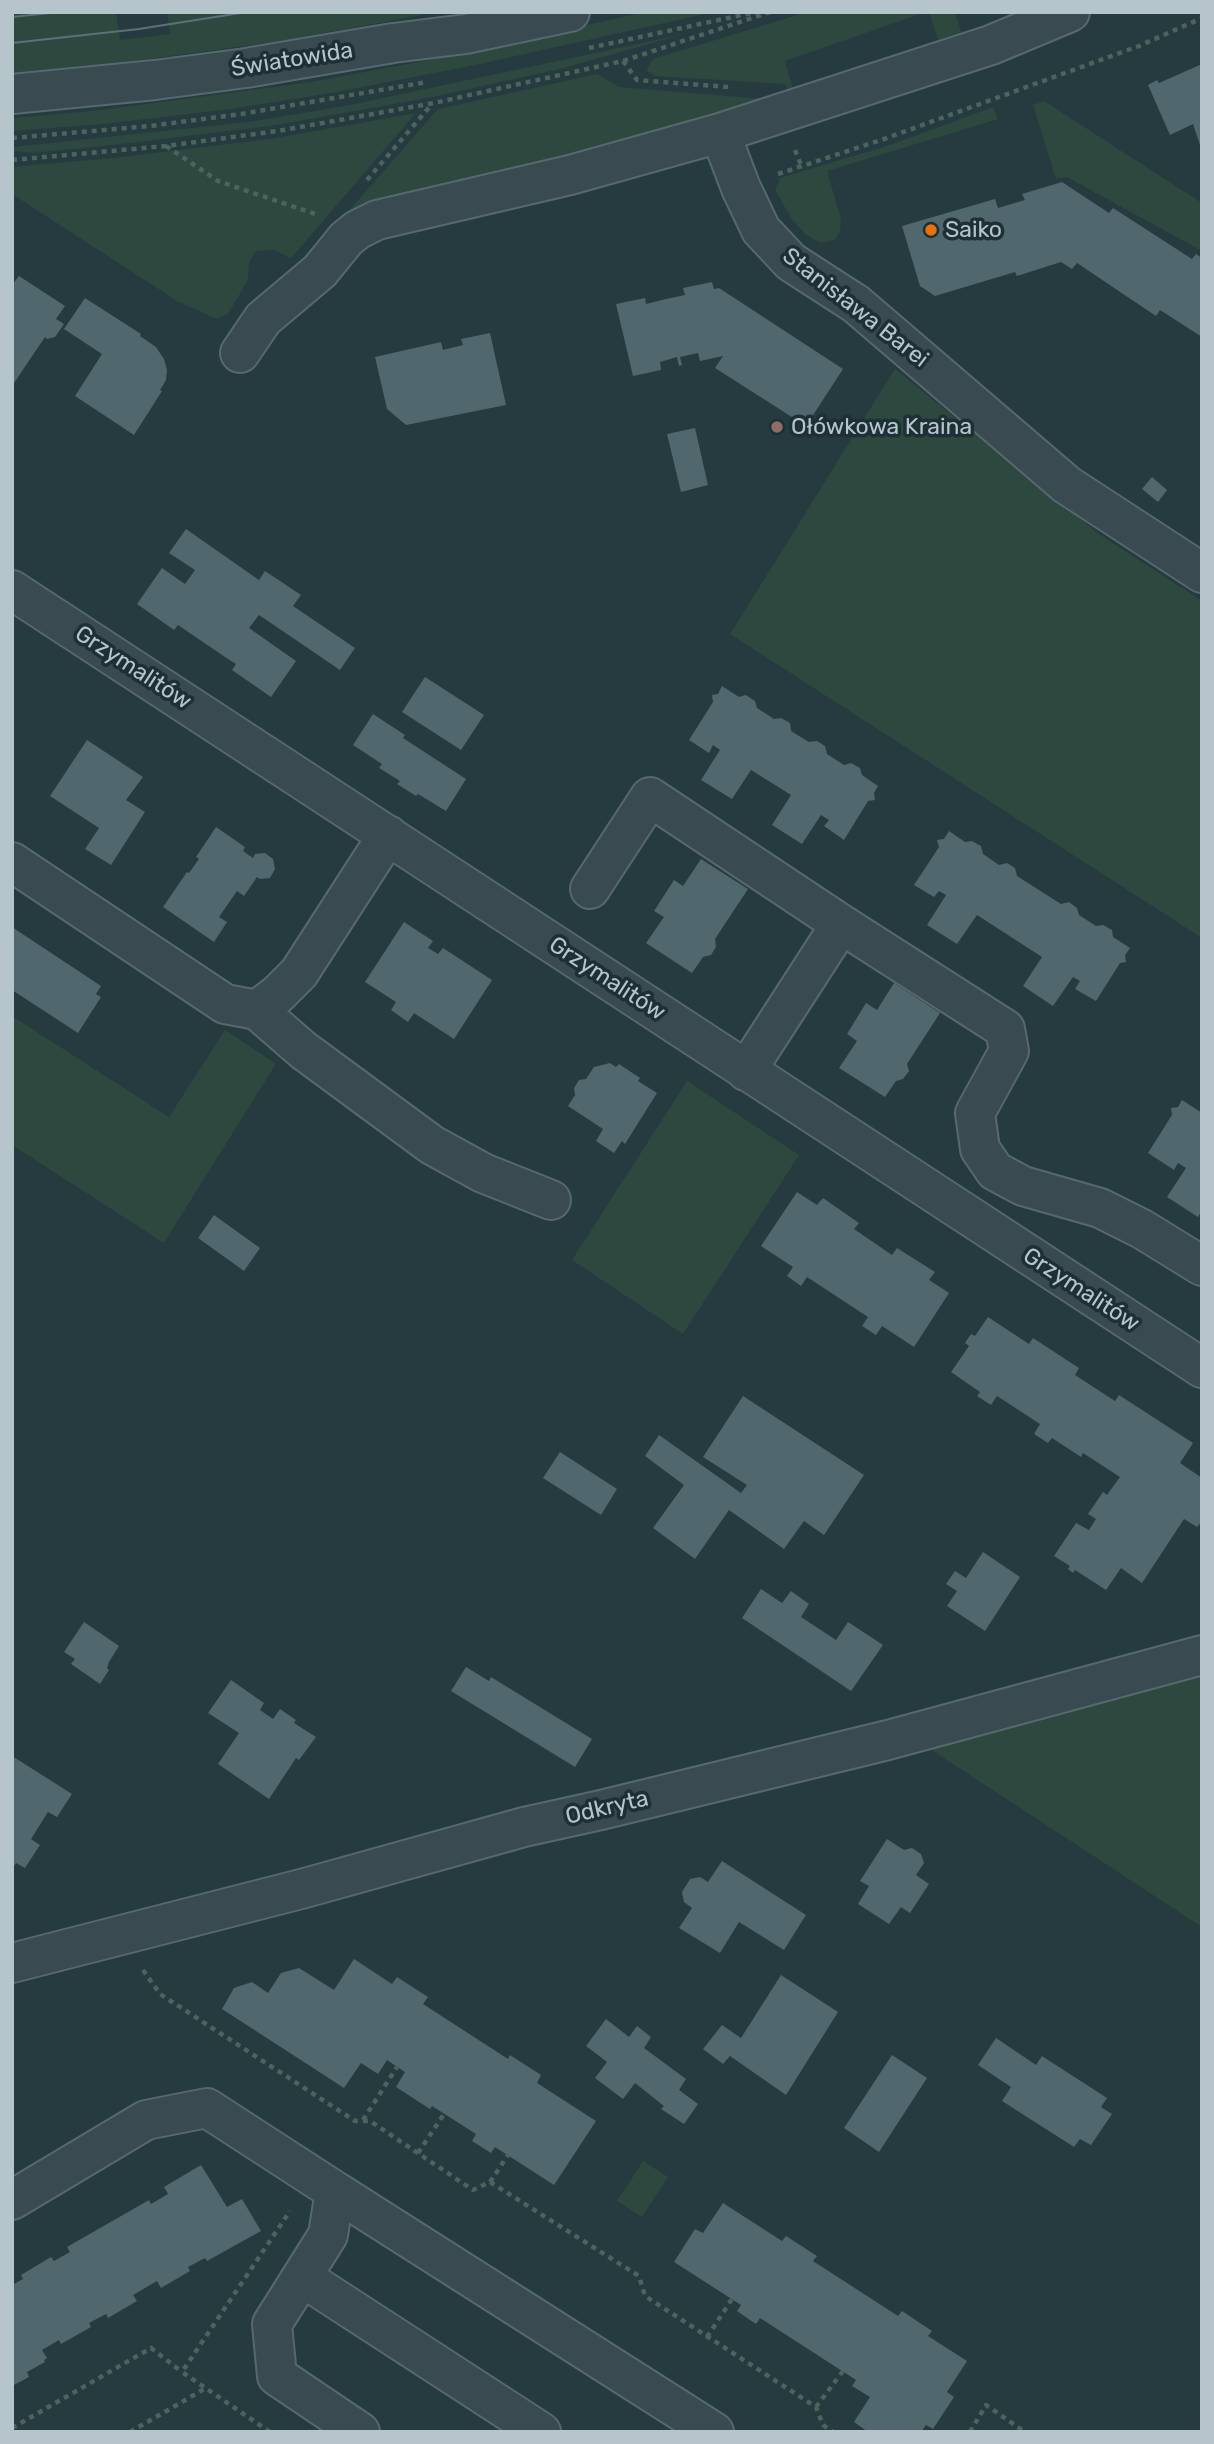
<!DOCTYPE html>
<meta charset="utf-8">
<style>
body{margin:0}
#map{position:relative;width:1214px;height:2444px;overflow:hidden;background:#253b40;font-family:Rubik,sans-serif}
canvas{display:block}
.frame{position:absolute;inset:0;border:14px solid #b5c5cb;pointer-events:none}
</style>
<div id="map">
<canvas width="1214" height="2444"></canvas>
<div class="frame"></div>
</div>
<script>
const context = document.querySelector('canvas').getContext('2d');
context.lineJoin = 'round';
function fillPath(path, color) {
  context.fillStyle = color;
  context.fill(path, 'evenodd');
}
function poly(rows) {
  const path = new Path2D();
  for (const r of rows) {
    path.moveTo(r[0], r[1]);
    for (let i = 2; i < r.length; i += 2) path.lineTo(r[i], r[i + 1]);
  }
  return path;
}
function strokePath(path, color, width, dash) {
  context.strokeStyle = color;
  context.lineWidth = width;
  context.lineCap = dash ? 'butt' : 'round';
  context.setLineDash(dash || []);
  context.stroke(path);
}
function drawText(font, color, halo, rows, align = 'center') {
  context.font = font + ' Rubik,sans-serif';
  context.lineWidth = 7;
  context.setLineDash([]);
  context.textBaseline = 'middle';
  context.strokeStyle = halo;
  context.fillStyle = color;
  for (const [text, x, y, turn = 0] of rows) {
    context.save();
    context.translate(x, y);
    context.rotate((+turn || 0) * Math.PI / 180);
    context.textAlign = isNaN(turn) ? turn : align;
    if (halo) context.strokeText(text, 0, 0);
    context.fillText(text, 0, 0);
    context.restore();
  }
}
const green = poly([
 [12,12,116,12,120,40,170,34,167,12,439,12,281,41,133,61,12,73],
 [645,12,714,12,475,65,337,92,231,109,103,124,12,131,12,118,101,110,311,82,445,57],
 [807,12,926,12,785,61,793,90,789,91,785,84,655,76,646,70,653,59],
 [929,12,955,12,961,32,938,40],
 [685,34,560,69,433,97,271,126,104,146,31,153,12,151,12,147,248,122,345,106],
 [597,74,619,87,765,99,655,133,370,203,346,219,347,213,438,109],
 [1044,101,1202,203,1202,251,1067,177,1056,179,1033,105],
 [993,107,998,119,827,171,841,219,840,232,834,240,821,243,806,235,791,218,775,190,780,178,887,146],
 [416,113,291,258,274,250,256,251,249,262,248,280,228,314,217,319,177,301,12,194,12,167,113,158,270,139],
 [895,369,1099,534,1202,601,1202,938,730,634],
 [12,1016,169,1117,225,1030,276,1064,164,1243,12,1145],
 [687,1081,799,1155,683,1334,572,1260],
 [1202,1675,1202,1927,930,1749,1046,1717],
 [643,2161,668,2177,642,2217,617,2201]
]);
const building = poly([
 [1202,64,1202,151,1193,124,1170,135,1148,85,1157,80,1159,83],
 [1062,182,1109,213,1113,208,1192,259,1196,254,1202,258,1202,337,1160,310,1156,316,1077,263,1072,269,1061,262,1017,276,1015,272,935,296,920,286,902,226,995,199,998,208,1025,200,1022,194],
 [19,276,65,306,56,319,64,324,55,337,47,339,45,337,12,386,12,285],
 [712,282,714,289,719,288,843,369,806,426,715,368,723,356,700,361,698,353,680,357,682,365,679,366,677,357,660,362,661,370,633,376,616,304,645,298,646,304,666,299,685,295,683,288],
 [85,298,141,334,140,336,156,347,164,359,167,370,166,380,160,390,162,391,134,435,75,396,102,354,64,329],
 [490,333,506,405,406,425,387,409,375,357,441,342,443,350,463,345,461,339],
 [695,428,708,485,681,492,667,434],
 [1152,477,1167,490,1158,502,1142,489],
 [186,529,259,580,265,571,301,595,293,606,355,648,340,670,259,615,249,628,296,661,271,697,232,670,236,664,225,657,178,625,174,630,137,604,162,568,185,584,195,570,169,553],
 [425,677,484,715,461,750,402,712],
 [722,686,739,697,746,695,755,701,757,708,774,719,781,718,790,723,791,731,809,742,817,741,825,746,827,754,844,765,851,763,860,768,862,775,878,786,874,793,875,800,868,801,844,840,824,826,829,820,821,815,802,844,772,825,791,795,751,770,732,799,701,780,720,750,713,745,709,753,689,740,713,702,712,695,718,694],
 [373,714,405,735,403,738,466,779,446,811,418,794,416,796,397,784,400,781,379,768,382,764,353,745],
 [87,740,143,777,126,800,145,812,111,865,85,849,99,828,50,796],
 [216,827,245,847,243,851,253,858,255,854,265,853,273,859,275,869,270,878,260,879,257,877,244,896,237,891,219,917,227,922,214,942,163,907,187,872,189,873,199,859,196,857],
 [949,831,965,842,972,841,981,846,983,854,999,865,1007,863,1015,868,1017,876,1061,904,1069,902,1077,908,1079,915,1096,926,1103,925,1112,930,1113,937,1130,948,1125,955,1126,962,1120,963,1096,1001,1075,989,1080,981,1073,977,1053,1006,1023,986,1042,957,977,915,957,944,927,925,946,895,939,891,934,897,914,885,939,847,937,840,944,839],
 [701,859,748,889,715,939,716,947,711,955,703,957,692,973,646,943,664,917,654,911,674,880,683,886],
 [404,922,433,941,428,948,438,954,443,948,492,980,454,1039,414,1013,408,1022,391,1010,396,1002,365,982],
 [12,927,101,986,96,994,101,997,78,1033,12,990],
 [894,983,940,1013,907,1064,909,1071,903,1079,896,1081,885,1097,839,1068,857,1041,847,1034,866,1003,877,1010],
 [610,1063,616,1067,619,1064,640,1078,638,1081,657,1093,625,1144,622,1141,614,1153,596,1141,603,1129,568,1106,575,1095,574,1088,579,1080,586,1079,594,1067],
 [1182,1100,1202,1113,1202,1210,1198,1217,1167,1197,1186,1168,1178,1163,1174,1170,1148,1153,1172,1115,1171,1108,1178,1107],
 [797,1192,817,1205,823,1198,859,1223,854,1229,892,1255,897,1248,935,1272,929,1280,949,1293,914,1347,882,1326,876,1335,862,1326,868,1317,807,1277,801,1286,787,1276,793,1267,761,1246],
 [214,1215,260,1248,244,1271,198,1238],
 [988,1317,1029,1344,1033,1338,1079,1368,1075,1375,1115,1401,1119,1395,1193,1443,1180,1463,1202,1478,1202,1521,1197,1527,1184,1519,1142,1583,1121,1568,1106,1590,1075,1570,1073,1573,1068,1569,1070,1566,1054,1556,1076,1523,1089,1530,1096,1519,1088,1514,1103,1492,1107,1495,1120,1477,1083,1453,1081,1457,1052,1438,1048,1443,1034,1434,1040,1424,997,1396,991,1405,977,1396,980,1392,951,1372,969,1346,965,1343,971,1334,975,1336],
 [743,1396,864,1475,824,1535,804,1521,784,1549,729,1510,695,1559,653,1528,684,1485,645,1456,659,1435,741,1493,747,1485,703,1457],
 [560,1452,617,1489,601,1515,543,1478],
 [983,1552,1020,1577,985,1631,947,1606,957,1591,946,1584,955,1571,966,1578],
 [761,1589,782,1603,791,1591,809,1604,801,1617,836,1640,848,1622,883,1645,851,1691,742,1618],
 [84,1622,119,1646,109,1662,107,1668,109,1670,100,1684,71,1664,75,1659,64,1652],
 [466,1667,489,1681,491,1677,592,1739,575,1767,451,1691],
 [231,1680,264,1703,260,1710,273,1719,280,1709,296,1720,294,1723,316,1737,299,1760,296,1758,269,1799,218,1764,239,1733,208,1713],
 [12,1756,72,1794,57,1817,48,1812,31,1839,40,1845,25,1868,16,1863,12,1869],
 [887,1839,904,1850,912,1848,921,1854,924,1863,916,1875,929,1884,910,1913,901,1907,889,1924,858,1904,869,1886,860,1881],
 [722,1861,806,1915,784,1950,739,1922,720,1953,679,1928,692,1908,684,1902,682,1892,690,1879,700,1877,708,1882],
 [354,1959,392,1984,397,1977,428,1997,423,2004,508,2059,510,2055,541,2075,537,2083,596,2121,554,2185,495,2147,491,2153,472,2141,476,2134,432,2106,430,2109,396,2087,405,2072,387,2060,378,2074,361,2063,344,2088,222,2009,234,1988,252,1982,268,1993,281,1973,299,1968,334,1990],
 [781,1975,838,2012,786,2095,730,2056,723,2064,703,2049,722,2025,741,2038],
 [606,2019,629,2037,637,2026,651,2037,644,2048,686,2079,679,2090,698,2104,684,2124,661,2109,664,2106,635,2083,623,2099,595,2078,607,2062,586,2046],
 [996,2038,1036,2065,1042,2056,1107,2098,1101,2107,1112,2114,1091,2145,1080,2139,1074,2147,1002,2101,1011,2087,978,2065],
 [892,2055,927,2078,879,2152,844,2128],
 [201,2165,227,2207,242,2199,261,2231,207,2261,205,2258,188,2267,190,2271,161,2288,157,2281,133,2295,137,2301,108,2318,106,2314,89,2323,91,2327,61,2344,59,2340,42,2350,47,2358,44,2360,45,2362,27,2372,29,2377,12,2386,12,2285,23,2279,21,2275,51,2257,54,2261,70,2252,67,2247,149,2200,151,2204,168,2194,164,2187],
 [723,2203,782,2241,786,2236,817,2256,813,2261,898,2316,902,2311,932,2331,928,2336,967,2361,947,2392,954,2397,933,2429,926,2425,921,2432,868,2432,854,2422,870,2397,852,2386,856,2380,760,2318,756,2324,737,2311,741,2305,674,2262,695,2229,703,2233]
]);
const path = poly([
 [589,48,756,12],
 [623,61,637,80,728,87],
 [12,138,150,126,241,114,427,82],
 [166,146,218,181,315,214],
 [795,150,801,165],
 [12,160,166,146,278,131,434,103,623,61,770,12],
 [778,174,884,139,1139,46,1202,18],
 [367,180,432,104],
 [143,1970,160,1994,355,2121,370,2121,473,2190,490,2182,639,2276,645,2296,816,2407,823,2425,833,2432],
 [363,2120,397,2067],
 [418,2153,444,2114],
 [490,2182,508,2155],
 [707,2337,732,2299],
 [816,2407,843,2371],
 [12,2428,151,2348,182,2372],
 [130,2432,206,2388],
 [270,2432,182,2372,290,2211],
 [970,2432,986,2405,1025,2432]
]);
const minor = poly([
 [12,94,155,80,246,68,393,43,466,34,570,12],
 [720,133,741,188,761,230,791,262,856,304,1067,485,1202,573],
 [240,353,263,319,320,271,346,239,357,230,377,220,570,175,720,133,991,45,1070,12],
 [12,590,1202,1368],
 [12,862,225,1004,257,1010,278,994,299,973,388,835],
 [590,889,650,797,841,924,1005,1029,1009,1051,975,1113,980,1149,995,1171,1023,1186,1100,1208,1142,1229,1202,1266],
 [257,1010,303,1050,432,1145,483,1173,551,1200],
 [746,1071,841,924],
 [12,1963,305,1888,524,1827,601,1810,888,1740,1202,1655],
 [335,2191,714,2432],
 [12,2200,146,2120,207,2108,335,2191,328,2235,272,2324,277,2376,360,2432],
 [302,2277,541,2432]
]);
const tram = poly([
 [12,17,60,12],
 [12,43,139,29,247,12]
]);
const markers = [
 [931,230,7,"#e8710a"],
 [777,427,7,"#8d6e63"]
];
const streetNames = [
 ["Światowida",292,60,-9],
 ["Stanisława Barei",855,308,38],
 ["Grzymalitów",133,668,33],
 ["Grzymalitów",607,979,33],
 ["Grzymalitów",1081,1290,33],
 ["Odkryta",607,1808,-13]
];
const poiNames = [
 ["Saiko",945,230],
 ["Ołówkowa Kraina",791,427]
];
fillPath(green, '#2d483f');
fillPath(building, '#50676e');
strokePath(minor, '#57686e', 42);
strokePath(path, '#4c645e', 4.5, [5, 5]);
strokePath(minor, '#394b50', 38);
strokePath(tram, '#5b7177', 2);
for (const [x, y, r, color] of markers) {
  const dot = new Path2D();
  dot.arc(x, y, r, 0, 2 * Math.PI);
  context.fillStyle = color;
  context.fill(dot);
  strokePath(dot, '#1e3035', 2.5);
}
drawText('23px', '#b5c5cb', '#1e3035', streetNames);
drawText('23px', '#b5c5cb', '#1e3035', poiNames, 'left');
</script>
